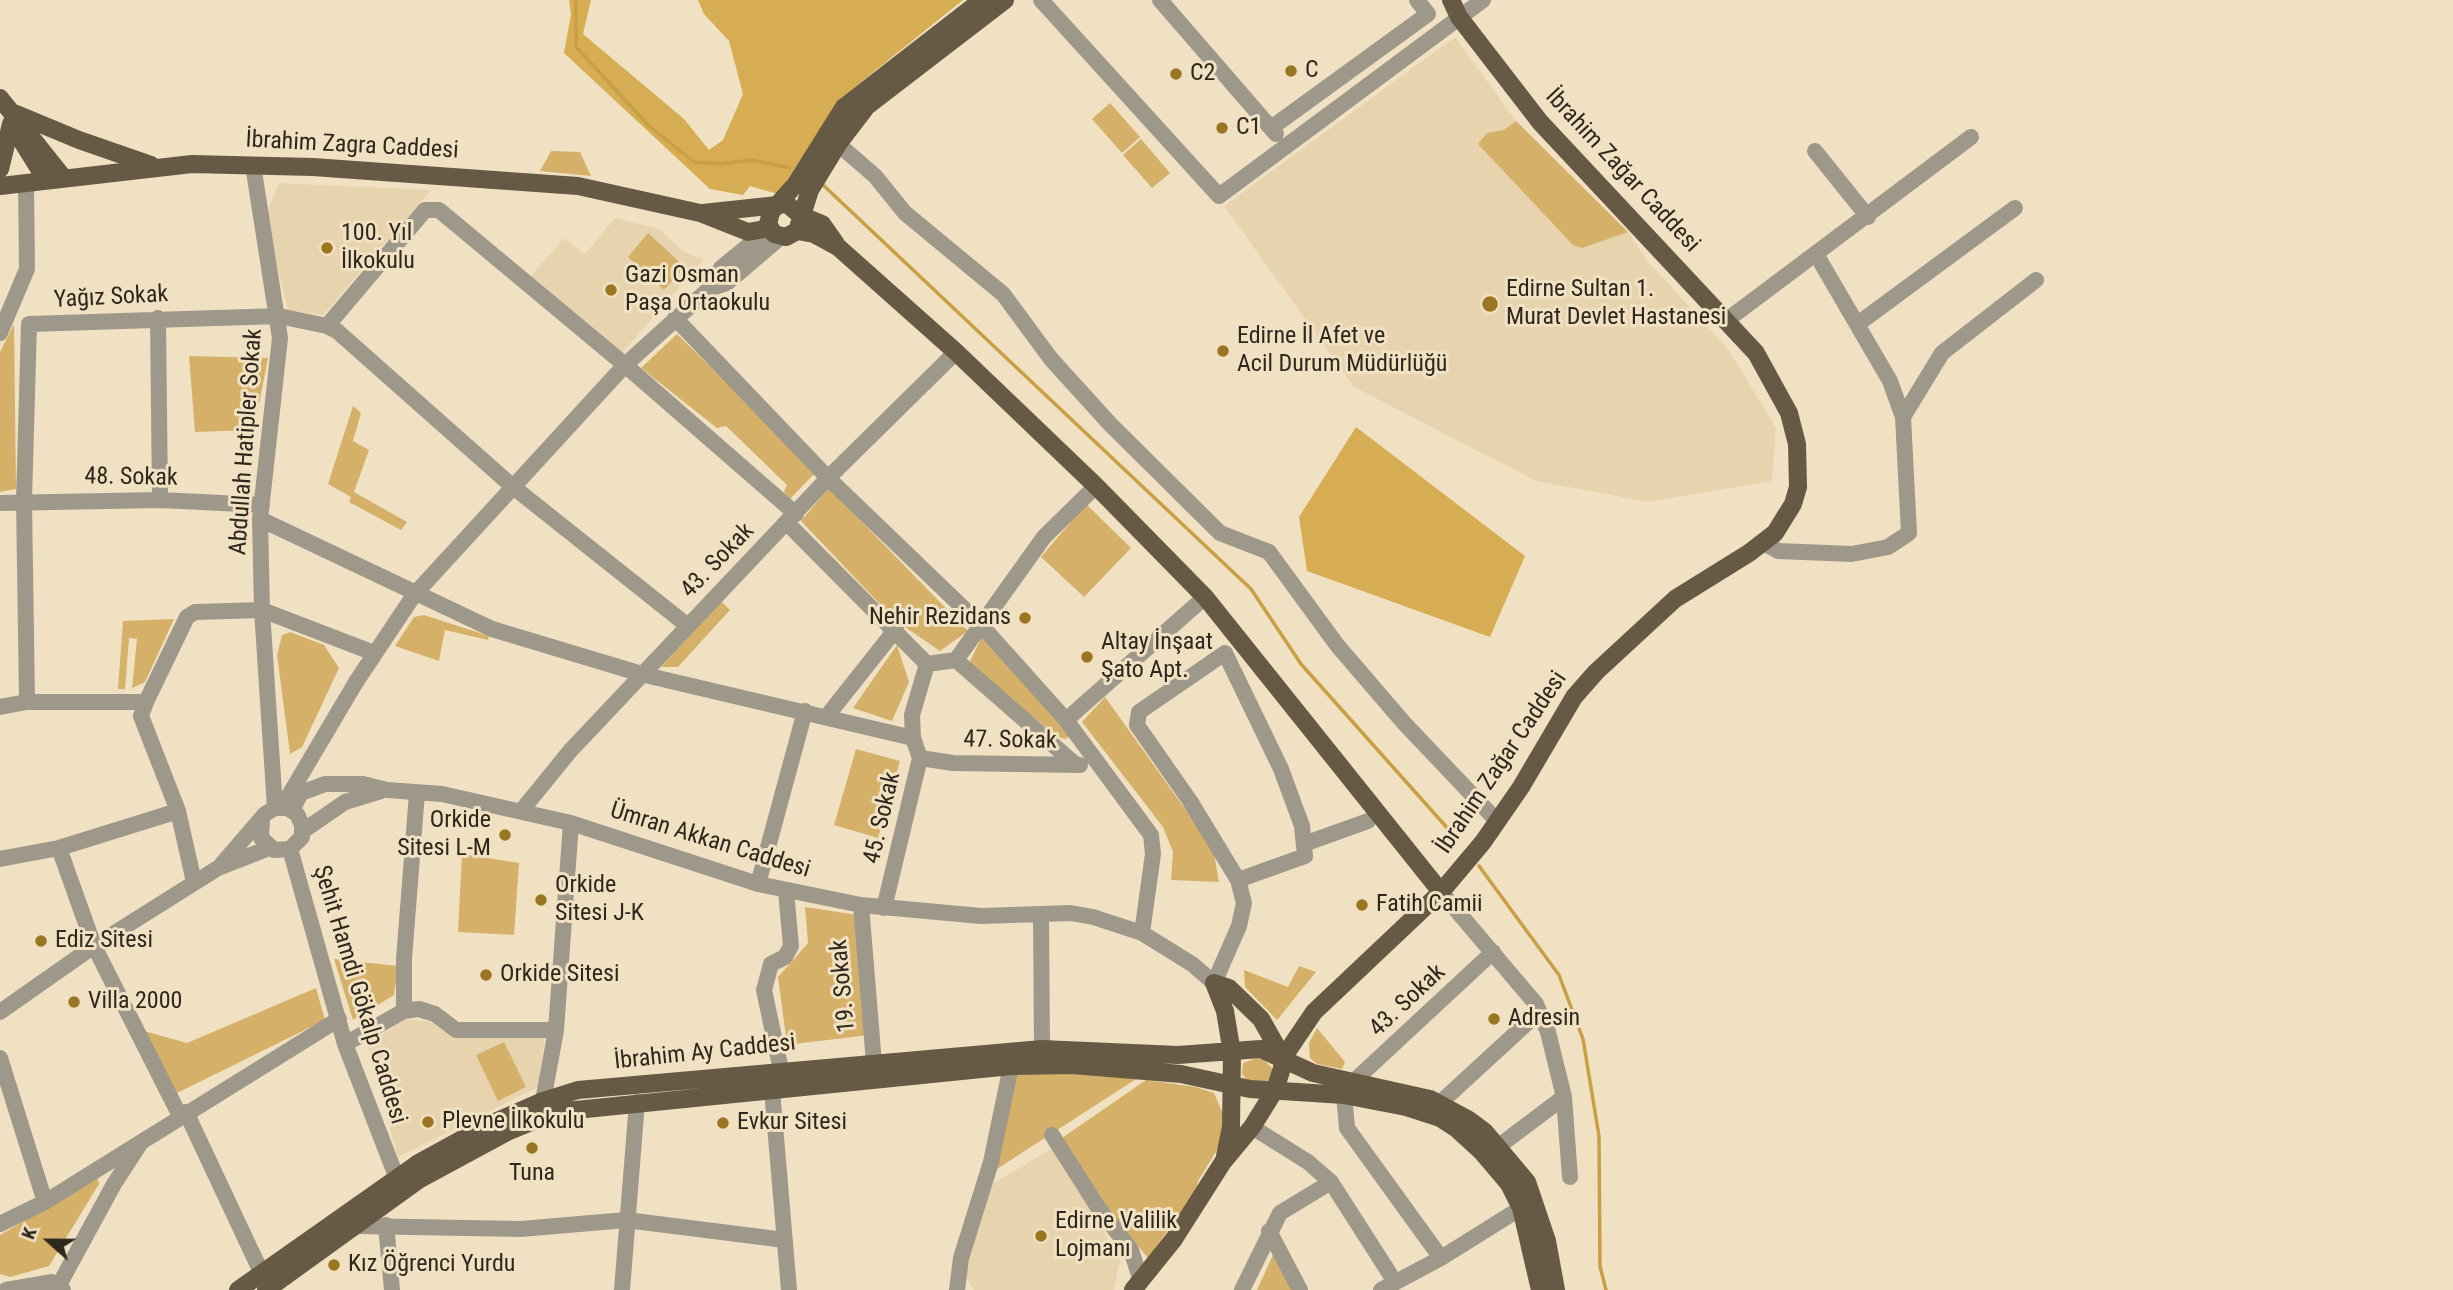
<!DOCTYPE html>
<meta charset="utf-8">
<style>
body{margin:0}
#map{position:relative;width:2453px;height:1290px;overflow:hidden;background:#f1e1c3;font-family:"Roboto Condensed",sans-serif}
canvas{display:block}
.north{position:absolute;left:14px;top:1206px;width:70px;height:70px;-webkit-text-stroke:5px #f1e1c3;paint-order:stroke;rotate:291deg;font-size:19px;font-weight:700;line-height:28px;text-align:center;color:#2d271c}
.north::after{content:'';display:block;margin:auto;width:24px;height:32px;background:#2d271c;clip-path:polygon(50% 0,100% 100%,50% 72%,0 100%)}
</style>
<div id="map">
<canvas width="2453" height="1290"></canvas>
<div class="north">K</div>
</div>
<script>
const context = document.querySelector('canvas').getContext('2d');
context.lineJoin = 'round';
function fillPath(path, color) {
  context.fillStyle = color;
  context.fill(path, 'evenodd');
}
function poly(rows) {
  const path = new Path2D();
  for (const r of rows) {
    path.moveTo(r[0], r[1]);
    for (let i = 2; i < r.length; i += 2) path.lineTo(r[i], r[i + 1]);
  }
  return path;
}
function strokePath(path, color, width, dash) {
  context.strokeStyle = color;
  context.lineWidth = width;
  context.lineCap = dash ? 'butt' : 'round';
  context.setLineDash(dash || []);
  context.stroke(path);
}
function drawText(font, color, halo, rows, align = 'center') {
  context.font = font + ' "Roboto Condensed",sans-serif';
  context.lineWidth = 6;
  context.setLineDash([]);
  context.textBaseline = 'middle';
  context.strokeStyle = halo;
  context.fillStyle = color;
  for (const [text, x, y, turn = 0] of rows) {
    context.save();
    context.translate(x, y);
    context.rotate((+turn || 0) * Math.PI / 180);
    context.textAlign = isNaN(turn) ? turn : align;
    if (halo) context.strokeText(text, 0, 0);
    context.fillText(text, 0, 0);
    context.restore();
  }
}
const built = poly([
 [1455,37,1516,121,1628,232,1645,258,1728,349,1776,428,1772,481,1648,502,1536,481,1354,387,1224,206],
 [279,183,431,190,323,315,288,310,265,217],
 [615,218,659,229,684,252,704,259,621,354,530,277,564,238,585,254],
 [407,1019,545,1035,538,1087,398,1157,367,1044],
 [1054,1147,1120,1259,1114,1290,974,1290,963,1273,991,1185]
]);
const green = poly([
 [1110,103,1140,137,1122,153,1092,119],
 [1516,121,1628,232,1582,248,1573,245,1478,144,1487,133,1504,130],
 [1141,139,1170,173,1152,188,1123,155],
 [551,151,580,152,591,176,540,171],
 [648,233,685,267,664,290,628,257],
 [14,324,16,489,0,492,0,352],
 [677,334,817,471,790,499,784,492,787,485,726,426,717,428,641,368],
 [189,356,268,358,254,430,195,432],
 [353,406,361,413,353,441,369,450,354,492,407,522,401,530,349,502,351,497,328,484],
 [829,488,968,631,940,651,896,621,801,521],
 [1086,504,1131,548,1084,597,1041,557],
 [721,601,730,610,678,667,661,667],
 [424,615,489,636,488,640,445,630,439,661,395,646,414,617],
 [174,619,145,682,132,688,137,639,129,638,125,689,118,689,123,621],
 [290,632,324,645,339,668,302,747,290,754,277,655,282,635],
 [982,636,1070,736,1065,739,1057,736,968,666],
 [897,645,909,682,892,721,853,708],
 [1105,697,1213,848,1219,882,1171,880,1173,852,1163,827,1082,722],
 [856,749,900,761,878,838,834,825],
 [462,854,519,863,514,935,458,932],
 [805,907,858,915,869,1035,794,1044,786,1037,778,977,808,943],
 [334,959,398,966,394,995,353,1020],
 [1299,966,1316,972,1277,1020,1245,987,1244,970,1288,987],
 [316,988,325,1020,177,1093,144,1031,187,1043],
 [1317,1028,1345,1062,1342,1069,1317,1064,1310,1058,1309,1043],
 [504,1042,526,1087,498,1101,476,1055],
 [1257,1058,1264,1060,1274,1070,1269,1081,1262,1084,1246,1079,1242,1074,1243,1063],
 [1011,1066,1150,1070,986,1176],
 [1146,1080,1196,1087,1214,1093,1224,1116,1225,1137,1198,1181,1196,1192,1148,1258,1104,1205,1062,1138],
 [98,1178,99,1184,49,1266,10,1277,0,1274,0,1235],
 [1273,1255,1292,1290,1257,1290]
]);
const forest = poly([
 [569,0,591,0,583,34,684,119,709,150,723,140,743,94,729,41,704,14,698,0,963,0,840,99,778,194,750,186,743,195,710,189,564,53,571,14],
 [1356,427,1525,556,1490,637,1307,571,1299,517]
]);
const stream = poly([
 [576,0,576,47,649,126,694,162,722,164,751,160,790,168],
 [821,183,1251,589,1301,664,1458,840],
 [1479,866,1559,975,1583,1039,1599,1136,1600,1266,1606,1290]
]);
const minor = poly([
 [1041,0,1219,196,1483,0],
 [1160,0,1276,134],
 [1271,128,1428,14,1417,0],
 [838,144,875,176,905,213,1003,294,1051,359,1110,424,1220,533,1269,552,1337,645,1404,723,1498,822],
 [1815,151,1868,217],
 [253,165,280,338,260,519,262,610,275,808],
 [709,289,727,283,781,237],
 [158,318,160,500],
 [675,318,828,478,981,625,1066,720,1151,835,1153,854,1142,933],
 [1727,320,1971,137],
 [1859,323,2015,208],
 [327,326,425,210,439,210,625,365,796,514],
 [0,333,27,269,26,183],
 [1903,417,1942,353,2036,280],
 [0,503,160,500,262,505],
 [260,519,492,629,645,675,913,738],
 [787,523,927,664,912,715,913,738,920,758,884,908],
 [1764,543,1778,551,1852,554,1888,547,1909,533,1903,417,1890,381,1816,254],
 [1225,653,1281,769,1302,826,1305,856,1238,880,1190,801,1137,725,1139,712,1225,653],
 [956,660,1044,537,1096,486],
 [927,664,956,660,1076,765],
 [27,702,24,500,29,324,279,316,327,326,337,331,512,486,688,626],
 [146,702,187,617,195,612,262,610,374,653],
 [0,707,27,702,146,702,141,716,178,811,194,882],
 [827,716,896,629],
 [1066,720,1205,597],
 [920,758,953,763,1080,765],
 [285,802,356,682,414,595,625,365,709,289,721,268,770,228],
 [292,810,301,793,325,784,363,784,387,790,442,794,571,823,758,884,861,905,981,916,1071,913,1093,917,1142,933,1192,964,1214,983,1239,926,1244,903,1238,880],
 [522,810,570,751,828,478,956,352],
 [303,831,345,802,381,791],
 [1304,844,1368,821],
 [59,848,94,946,180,1116],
 [290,849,345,1044,401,1189],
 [0,859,59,848,178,811],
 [222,864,265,814,275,808,287,808,297,814,302,825,302,837,290,849,274,850,261,838,262,819],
 [758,884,805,711],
 [1441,892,1536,1004,1548,1032,1564,1097,1570,1177],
 [861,905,874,1063],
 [1041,914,1042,1049],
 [404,1011,404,959,417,793],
 [0,1012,94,946,218,868,269,848],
 [345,1044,404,1011,419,1009,435,1014,456,1030,556,1030],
 [0,1058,45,1202],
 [781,1070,764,990,771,964,785,957,791,946,786,891],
 [1353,1082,1493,952],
 [772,1090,789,1290],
 [1344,1095,1347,1128,1441,1258],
 [543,1101,556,1030,571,823],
 [1440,1103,1539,1012],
 [186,1112,262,1274],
 [1252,1127,1308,1162,1331,1182,1395,1282],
 [1052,1135,1099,1209,1131,1250,1141,1281],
 [1499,1146,1564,1097],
 [0,1224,45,1202,339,1019],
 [386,1225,392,1290],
 [357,1226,521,1229,626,1220,785,1240],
 [1269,1231,1300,1290],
 [59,1285,114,1184,140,1144],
 [6,1290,52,1282,59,1285,63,1290],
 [622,1290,637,1102],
 [957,1290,961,1258,991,1162,1011,1066],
 [1242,1290,1280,1213,1331,1182],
 [1381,1290,1441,1258,1521,1208]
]);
const major = poly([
 [982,0,844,107,795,185,771,212,768,224,774,234,786,237,797,231,810,190,838,144,867,106,1005,0],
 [0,98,63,177],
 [14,113,79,140,151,165],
 [15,130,46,180],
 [0,169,11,124],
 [0,186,192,164,313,167,578,186,700,213,748,232,770,228],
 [703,213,787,204,800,215,822,224,836,244],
 [797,231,814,234,838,247,956,352,1096,486,1205,597,1441,892],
 [1214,983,1225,1011,1232,1053,1231,1127,1225,1156],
 [1283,1058,1314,1012,1441,892,1483,842,1521,787,1574,697,1596,672,1675,599,1749,553,1775,533,1793,504,1798,487,1797,444,1789,413,1756,353,1540,122,1459,17,1451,0],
 [238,1290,417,1164,488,1125,543,1101,578,1090,1042,1049,1178,1055,1261,1049,1313,1073,1430,1099,1469,1120,1485,1132,1527,1182,1547,1241,1556,1290],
 [266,1290,420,1179,507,1132,556,1112,1011,1066,1073,1065,1181,1074,1250,1089,1344,1095,1406,1107,1440,1118,1457,1129,1481,1151,1509,1184,1521,1208,1540,1290],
 [1133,1290,1174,1239,1223,1162,1252,1127,1275,1090,1282,1068,1283,1058,1261,1019,1229,988,1214,983]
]);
const markers = [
 [1291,71,7,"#9b7622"],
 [1176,74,7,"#9b7622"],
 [1222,128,7,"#9b7622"],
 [327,248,7,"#9b7622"],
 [611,290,7,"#9b7622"],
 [1490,304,9,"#9b7622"],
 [1223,351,7,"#9b7622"],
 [1025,618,7,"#9b7622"],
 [1087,657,7,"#9b7622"],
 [505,835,7,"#9b7622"],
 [541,900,7,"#9b7622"],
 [1362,905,7,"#9b7622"],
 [41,941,7,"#9b7622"],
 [486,975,7,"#9b7622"],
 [74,1002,7,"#9b7622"],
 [1494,1019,7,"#9b7622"],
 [428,1122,7,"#9b7622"],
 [723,1123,7,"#9b7622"],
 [532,1148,7,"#9b7622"],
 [1041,1236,7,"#9b7622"],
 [334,1265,7,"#9b7622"]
];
const poiNames = [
 ["C",1305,71],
 ["C2",1190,74],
 ["C1",1236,128],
 ["100. Yıl",341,234],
 ["İlkokulu",341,262],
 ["Gazi Osman",625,276],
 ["Paşa Ortaokulu",625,304],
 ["Edirne Sultan 1.",1506,290],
 ["Murat Devlet Hastanesi",1506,318],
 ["Edirne İl Afet ve",1237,337],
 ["Acil Durum Müdürlüğü",1237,365],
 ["Nehir Rezidans",1011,618,"right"],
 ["Altay İnşaat",1101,643],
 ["Şato Apt.",1101,671],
 ["Orkide",491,821,"right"],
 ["Sitesi L-M",491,849,"right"],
 ["Orkide",555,886],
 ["Sitesi J-K",555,914],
 ["Fatih Camii",1376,905],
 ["Ediz Sitesi",55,941],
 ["Orkide Sitesi",500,975],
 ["Villa 2000",88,1002],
 ["Adresin",1508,1019],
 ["Plevne İlkokulu",442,1122],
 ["Evkur Sitesi",737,1123],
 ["Tuna",532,1174,"center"],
 ["Edirne Valilik",1055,1222],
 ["Lojmanı",1055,1250],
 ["Kız Öğrenci Yurdu",348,1265]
];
const streetNames = [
 ["İbrahim Zagra Caddesi",352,146,3],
 ["İbrahim Zağar Caddesi",1622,171,47],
 ["Yağız Sokak",111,298,-3],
 ["Abdullah Hatipler Sokak",247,442,-86],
 ["48. Sokak",131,478,1],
 ["43. Sokak",718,561,-46],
 ["47. Sokak",1010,741,1],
 ["İbrahim Zağar Caddesi",1502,763,-56],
 ["45. Sokak",883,818,-77],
 ["Ümran Akkan Caddesi",710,841,17],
 ["19. Sokak",844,986,-95],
 ["Şehit Hamdi Gökalp Caddesi",359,995,73],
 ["43. Sokak",1408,1001,-43],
 ["İbrahim Ay Caddesi",705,1053,-6]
];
fillPath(built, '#e7d4af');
fillPath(green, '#d4b069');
fillPath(forest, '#d7ad54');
strokePath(stream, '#c99f46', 3.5);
strokePath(minor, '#9e988b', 16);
strokePath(major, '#665a44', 18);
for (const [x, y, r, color] of markers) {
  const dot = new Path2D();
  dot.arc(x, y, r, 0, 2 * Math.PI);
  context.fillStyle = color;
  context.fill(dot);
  strokePath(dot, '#f1e1c3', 2.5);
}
drawText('24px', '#2d271c', '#f1e1c3', poiNames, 'left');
drawText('24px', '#2d271c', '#f1e1c3', streetNames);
</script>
